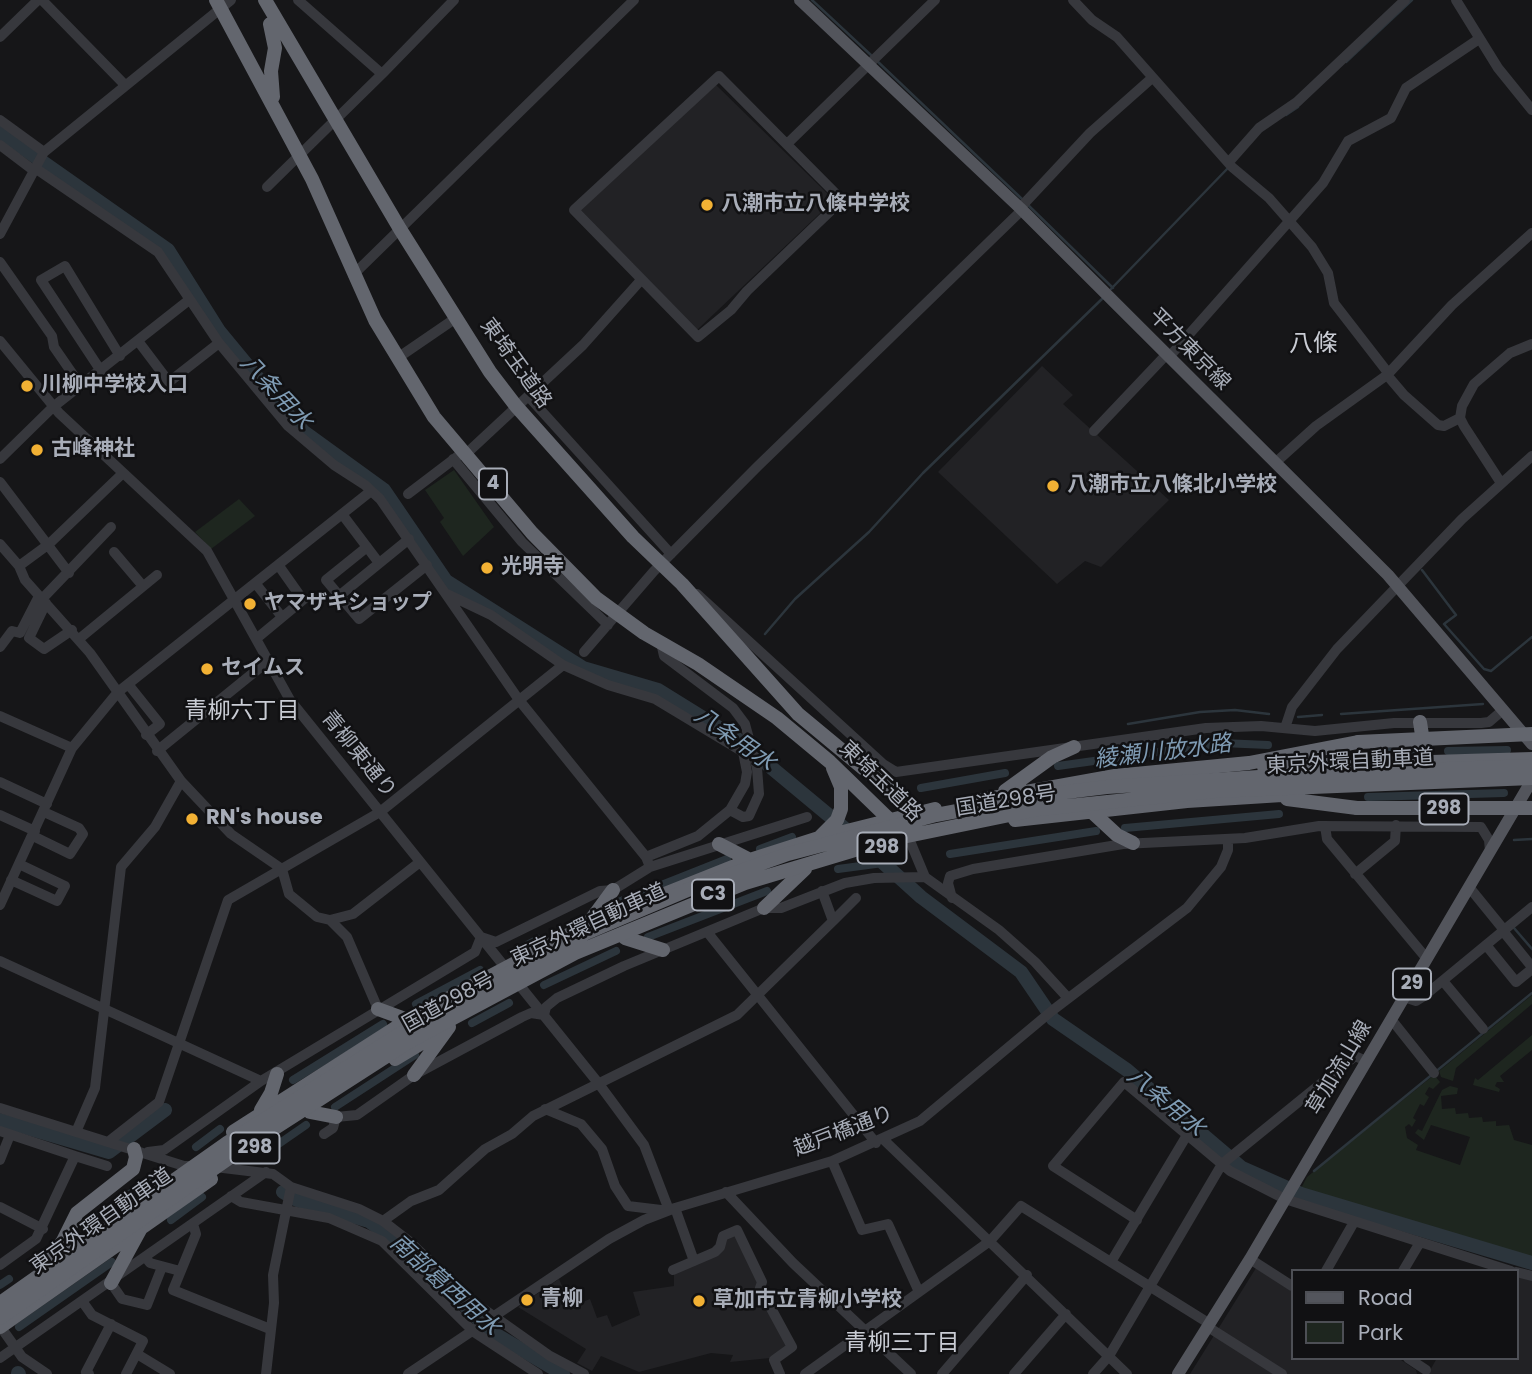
<!DOCTYPE html>
<meta charset="utf-8">
<style>
body{margin:0}
#map{position:relative;width:1532px;height:1374px;overflow:hidden;background:#161618;font-family:Poppins,sans-serif}
canvas{display:block}
.legend{position:absolute;left:1291px;top:1269px;width:228px;height:91px;box-sizing:border-box;background:#111113;border:2px solid #4d4f55;margin:0;padding:9px 12px;list-style:none;font-size:21px;color:#a8adb8}
.legend li{display:flex;align-items:center;gap:14px;height:35px}
.legend b{width:35px;border:2px solid #4d4f55}
</style>
<div id="map">
<canvas width="1532" height="1374"></canvas>
<ul class="legend">
<li><b style="height:9px;background:#53555c"></b>Road</li>
<li><b style="height:19px;background:#1e261f"></b>Park</li>
</ul>
</div>
<script>
const context = document.querySelector('canvas').getContext('2d');
context.lineJoin = 'round';
function fillPath(path, color) {
  context.fillStyle = color;
  context.fill(path, 'evenodd');
}
function poly(rows) {
  const path = new Path2D();
  for (const r of rows) {
    path.moveTo(r[0], r[1]);
    for (let i = 2; i < r.length; i += 2) path.lineTo(r[i], r[i + 1]);
  }
  return path;
}
function strokePath(path, color, width, dash) {
  context.strokeStyle = color;
  context.lineWidth = width;
  context.lineCap = dash ? 'butt' : 'round';
  context.setLineDash(dash || []);
  context.stroke(path);
}
function drawText(font, color, halo, rows, align = 'center') {
  context.font = font + ' Poppins,"Noto Sans JP",sans-serif';
  context.lineWidth = 5;
  context.setLineDash([]);
  context.textBaseline = 'middle';
  context.strokeStyle = halo;
  context.fillStyle = color;
  for (const [text, x, y, turn = 0] of rows) {
    context.save();
    context.translate(x, y);
    context.rotate((+turn || 0) * Math.PI / 180);
    context.textAlign = isNaN(turn) ? turn : align;
    if (halo) context.strokeText(text, 0, 0);
    context.fillText(text, 0, 0);
    context.restore();
  }
}
const built = poly([
 [716,85,834,200,697,330,580,209],
 [1042,366,1073,395,1063,404,1169,500,1101,567,1085,561,1057,584,938,472],
 [737,1233,788,1347,770,1358,730,1362,733,1355,711,1353,639,1372,601,1356,592,1371,577,1363,586,1349,518,1307,559,1279,566,1295,580,1303,590,1299,597,1318,607,1315,612,1327,640,1315,633,1292,674,1286,674,1272,714,1255,724,1238],
 [1256,1268,1292,1291,1292,1358,1398,1358,1416,1370,1417,1374,1190,1374],
 [1516,1275,1532,1279,1532,1374,1428,1374,1437,1358,1516,1358]
]);
const green = poly([
 [454,470,494,527,463,556,440,522,444,518,425,490],
 [239,499,255,516,211,549,195,532],
 [1532,995,1532,1004,1456,1068,1453,1081,1441,1077,1439,1071],
 [1532,1035,1532,1050,1500,1076,1504,1082,1497,1082,1495,1086,1500,1089,1499,1092,1473,1085,1475,1078,1478,1080],
 [1434,1075,1440,1082,1433,1089,1429,1087,1425,1094,1429,1097,1424,1106,1420,1104,1413,1118,1416,1120,1412,1127,1409,1124,1405,1127,1407,1138,1418,1145,1416,1150,1460,1165,1470,1137,1431,1125,1424,1140,1415,1133,1418,1129,1422,1131,1442,1090,1450,1086,1458,1088,1457,1094,1441,1096,1442,1109,1455,1108,1456,1114,1468,1113,1469,1118,1482,1117,1483,1122,1496,1121,1496,1126,1509,1125,1514,1140,1532,1145,1532,1259,1299,1192,1307,1177]
]);
const stream = poly([
 [812,0,872,56],
 [876,60,1022,199],
 [1346,62,1412,0],
 [1286,115,1298,107],
 [1028,205,1113,288],
 [1111,289,1228,168],
 [1422,570,1456,615,1444,624,1484,669,1491,671,1532,637],
 [765,634,795,599,869,532,923,473,1104,297],
 [1341,714,1483,704],
 [1298,717,1322,715],
 [1128,724,1200,712,1235,710,1269,714],
 [1514,840,1532,839],
 [1514,928,1532,949],
 [1314,1171,1532,993]
]);
const canal = poly([
 [1448,751,1507,750],
 [1374,752,1415,751],
 [1058,766,1222,743,1268,745],
 [921,788,1005,773],
 [1368,797,1504,793],
 [1125,828,1279,814],
 [760,849,792,837],
 [950,854,1096,831],
 [838,869,898,861],
 [616,903,727,859],
 [648,937,767,891],
 [518,950,538,939],
 [544,985,616,951],
 [416,1004,480,970],
 [472,1023,509,1003],
 [293,1080,383,1024],
 [335,1107,415,1055],
 [196,1147,220,1129],
 [267,1152,306,1125],
 [95,1219,149,1180],
 [171,1220,202,1197],
 [0,1285,9,1279],
 [19,1327,112,1262]
]);
const river = poly([
 [0,132,168,250,219,331,290,417,304,432,384,490,446,581,583,668,658,690,737,739,844,828],
 [859,841,921,897,1021,972,1053,1019,1127,1070,1242,1168,1301,1194,1532,1263],
 [0,1120,109,1152,165,1110],
 [283,1192,297,1200,369,1221,422,1262,490,1331,563,1374],
 [18,1373,19,1374]
]);
const minor = poly([
 [42,0,125,85],
 [298,0,382,74,454,0],
 [1073,0,1092,20,1117,37,1232,167,1269,198,1312,247,1328,273,1334,303,1389,374],
 [1456,0,1498,68,1532,110],
 [0,37,38,0],
 [719,76,842,200,747,291,731,310,698,337,574,210,719,76],
 [0,120,44,152],
 [787,144,935,0],
 [0,145,33,170],
 [1229,162,1259,128,1297,102,1405,0],
 [35,168,158,252,219,343,288,426,334,465,365,485,380,499,519,700,646,857,650,867],
 [267,187,382,74],
 [1020,208,1090,133,1152,78],
 [0,234,44,152,231,0],
 [0,262,52,336,54,347,81,386],
 [353,275,634,0],
 [0,341,59,413,207,551,290,700,599,1084,644,1145,669,1210],
 [138,341,169,382,219,343],
 [399,357,456,318],
 [1169,357,1323,183,1348,141,1391,118,1406,88,1479,39],
 [101,371,41,280,65,266,120,356],
 [1387,375,1404,395,1438,425,1444,426,1460,418],
 [528,396,671,554],
 [1094,431,1166,355],
 [466,454,583,345,641,280],
 [0,459,53,407,189,300],
 [453,459,522,542,608,625],
 [1275,463,1316,426,1387,375,1452,305,1532,233],
 [123,473,49,544,19,566,25,580,90,653,181,781,231,834,282,869,289,894,317,917,330,920,347,937,378,1009],
 [0,482,69,573],
 [1501,483,1464,426,1460,418,1462,406,1474,384,1510,353,1532,344],
 [408,494,458,456],
 [342,514,379,563],
 [0,544,19,566],
 [367,547,326,580,359,619,427,565],
 [114,552,142,585],
 [256,584,282,617],
 [447,594,491,615,563,665,608,685,655,699,743,752,747,772,745,784,730,810,698,836,646,857],
 [697,594,883,764,896,772,1206,728,1261,726,1315,731,1394,723,1481,723,1489,722,1503,710],
 [339,596,409,539],
 [42,599,111,527],
 [46,603,29,638,44,649,72,630],
 [79,639,157,575],
 [256,639,303,600,279,566],
 [661,643,664,656,733,708,745,724,757,768,759,794,749,816,743,817,730,810],
 [0,647,12,631,20,633,39,596],
 [584,652,654,571,757,467,1022,210],
 [128,684,160,724,146,735],
 [0,716,72,748],
 [1285,728,1292,707,1337,649,1462,519,1532,456],
 [157,751,268,661],
 [0,782,47,804],
 [0,815,35,831],
 [1325,826,1327,839,1427,959],
 [33,836,70,854,83,834,79,828,44,812],
 [910,841,925,877,999,930,1035,962,1068,998],
 [1355,874,1395,841,1396,825],
 [11,880,57,901,65,886,19,864],
 [1469,887,1504,930],
 [952,898,948,883,950,876,973,869,1123,844,1245,838,1319,826,1481,827,1489,840,1490,851],
 [0,905,72,748,118,692,371,491],
 [330,920,353,914,420,862],
 [833,921,856,898],
 [1503,931,1532,967],
 [708,933,876,1143],
 [1486,945,1516,982,1532,969],
 [0,961,261,1081],
 [1443,981,1483,1029],
 [1404,997,1416,1001,1424,996,1532,907],
 [1391,1019,1434,1073],
 [0,1108,184,1166,193,1166],
 [545,1109,581,1124,602,1149,615,1186,628,1206,661,1210],
 [0,1131,75,1156,36,1239,0,1265],
 [76,1132,95,1088,121,867,155,827,181,781],
 [324,1134,333,1128,336,1117,357,1115,414,1075,522,1017,531,1013,544,1015,546,1007,557,998,624,966,764,908,781,908,845,883,874,878,925,877],
 [884,1140,1127,1374],
 [108,1142,159,1102,228,900,380,812,563,665],
 [148,1152,164,1150,261,1081,475,952,481,937,496,942,600,891,613,890,650,867,807,817],
 [75,1156,107,1166],
 [0,1160,10,1135],
 [832,1161,862,1230,888,1224,919,1292],
 [215,1167,273,1174,291,1187,359,1209,383,1221,410,1242,471,1300,550,1356,584,1374],
 [726,1192,793,1263,911,1374],
 [231,1196,241,1202,329,1218,382,1241,474,1332,538,1374],
 [0,1207,43,1229],
 [675,1208,694,1261,715,1252,720,1247,723,1236,737,1230,762,1282,760,1288,792,1347,774,1360,780,1374],
 [1137,1220,1053,1166,1124,1082,1230,1171,1285,1199,1511,1271],
 [383,1221,411,1201,439,1190,485,1149,512,1134,533,1116,737,1015,833,921,822,891],
 [193,1224,196,1234,173,1290,270,1329],
 [146,1258,150,1263,180,1271],
 [1250,1259,1292,1286],
 [1111,1262,1187,1135],
 [673,1270,694,1261],
 [1326,1271,1354,1222],
 [1403,1271,1419,1244],
 [1516,1272,1532,1276],
 [111,1283,122,1299,147,1305,162,1267],
 [82,1301,92,1315,143,1341,126,1374],
 [0,1326,22,1357,47,1374],
 [1208,1327,1282,1374],
 [137,1354,170,1374],
 [0,1358,266,1172],
 [1408,1358,1426,1370],
 [89,1374,86,1372,111,1324],
 [266,1374,274,1303,273,1275,291,1187],
 [408,1374,609,1239,644,1220,675,1208,832,1161,920,1121,1053,1010,1187,908,1221,867,1228,850,1228,839],
 [805,1374,990,1241,1021,1206,1210,1324],
 [942,1374,1027,1275],
 [1014,1374,1066,1314],
 [1093,1374,1109,1356,1222,1164,1355,1056,1366,1061]
]);
const major = poly([
 [800,0,1020,208,1388,575,1532,744],
 [1178,1374,1250,1259,1532,780]
]);
const highway = poly([
 [216,0,312,179,375,320,434,417,532,533,596,598,644,633,698,664,777,718,830,762,895,825],
 [265,0,400,229,490,372,516,406,633,537,682,584,798,714,892,792,912,814,912,819],
 [270,24,275,48,271,71,273,97],
 [1420,722,1426,761],
 [1264,767,1532,759],
 [1005,791,1052,757,1074,747],
 [1287,799,1357,808],
 [965,803,1115,776,1249,763,1358,742],
 [1091,811,1117,835,1133,843],
 [1015,820,1187,801,1298,794],
 [820,837,837,820,841,809,841,787,833,768],
 [719,844,750,860],
 [764,908,805,869],
 [588,924,613,890],
 [625,938,663,950],
 [378,1009,408,1020],
 [395,1059,435,1035],
 [414,1075,449,1027],
 [261,1110,271,1093,277,1074],
 [310,1112,336,1117],
 [233,1132,408,1020,587,925,750,860,819,838,935,809],
 [45,1265,63,1241,77,1213,133,1169,136,1157,134,1149],
 [111,1283,140,1230],
 [0,1327,211,1179]
]);
const highwayBridge = poly([
 [1358,742,1532,734],
 [1357,808,1532,808],
 [0,1303,227,1143,435,1012,586,933,690,889,788,854,936,815,1042,795,1107,787,1304,774,1532,766],
 [0,1318,239,1151,410,1041,575,953,745,883,888,840,1039,809,1215,791,1532,778]
]);
const markers = [
 [707,205,7,"#f2b134"],
 [27,386,7,"#f2b134"],
 [37,450,7,"#f2b134"],
 [1053,486,7,"#f2b134"],
 [487,568,7,"#f2b134"],
 [250,604,7,"#f2b134"],
 [207,669,7,"#f2b134"],
 [192,819,7,"#f2b134"],
 [527,1300,7,"#f2b134"],
 [699,1301,7,"#f2b134"]
];
const shields = [
 [493,484,28],
 [1444,809,49],
 [882,848,49],
 [713,895,42],
 [1412,984,38],
 [255,1148,49]
];
const shieldNames = [
 ["4",493,484],
 ["298",1444,809],
 ["298",882,848],
 ["C3",713,895],
 ["29",1412,984],
 ["298",255,1148]
];
const poiNames = [
 ["八潮市立八條中学校",721,205],
 ["川柳中学校入口",41,386],
 ["古峰神社",51,450],
 ["八潮市立八條北小学校",1067,486],
 ["光明寺",501,568],
 ["ヤマザキショップ",264,604],
 ["セイムス",221,669],
 ["RN's house",206,819],
 ["青柳",541,1300],
 ["草加市立青柳小学校",713,1301]
];
const streetNames = [
 ["平方東京線",1189,350,45],
 ["東埼玉道路",515,364,54],
 ["青柳東通り",358,755,51],
 ["東京外環自動車道",1350,763,-3],
 ["東埼玉道路",880,782,44],
 ["国道298号",1006,802,-9],
 ["東京外環自動車道",589,926,-25],
 ["国道298号",449,1003,-29],
 ["草加流山線",1340,1068,-59],
 ["越戸橋通り",844,1132,-21],
 ["東京外環自動車道",102,1222,-35]
];
const waterNames = [
 ["八条用水",275,393,47],
 ["八条用水",734,740,35],
 ["綾瀬川放水路",1163,753,-7],
 ["八条用水",1165,1103,40],
 ["南部葛西用水",444,1286,42]
];
const neighbourhoodNames = [
 ["青柳六丁目",242,712],
 ["青柳三丁目",902,1344]
];
const quarterNames = [
 ["八條",1313,345]
];
fillPath(built, '#222225');
fillPath(green, '#1e261f');
strokePath(stream, '#2c353c', 2.5);
strokePath(canal, '#2c353c', 8);
strokePath(river, '#2c353c', 14);
strokePath(minor, '#37383d', 10);
strokePath(major, '#53555c', 12);
strokePath(highway, '#63666e', 14);
strokePath(highwayBridge, '#63666e', 14);
for (const [x, y, r, color] of markers) {
  const dot = new Path2D();
  dot.arc(x, y, r, 0, 2 * Math.PI);
  context.fillStyle = color;
  context.fill(dot);
  strokePath(dot, '#111113', 2.5);
}
for (const [x, y, w] of shields) {
  const box = new Path2D();
  box.roundRect(x - w / 2, y - 15.5, w, 31, 5);
  context.fillStyle = '#111113';
  context.fill(box);
  strokePath(box, '#a8adb8', 2);
}
drawText('bold 19px', '#a8adb8', null, shieldNames);
drawText('bold 21px', '#a8adb8', '#111113', poiNames, 'left');
drawText('21px', '#a8adb8', '#111113', streetNames);
drawText('italic 23px', '#7f9bb3', '#111113', waterNames);
drawText('23px', '#c9ccd4', '#111113', neighbourhoodNames);
drawText('24px', '#c9ccd4', '#111113', quarterNames);
</script>
